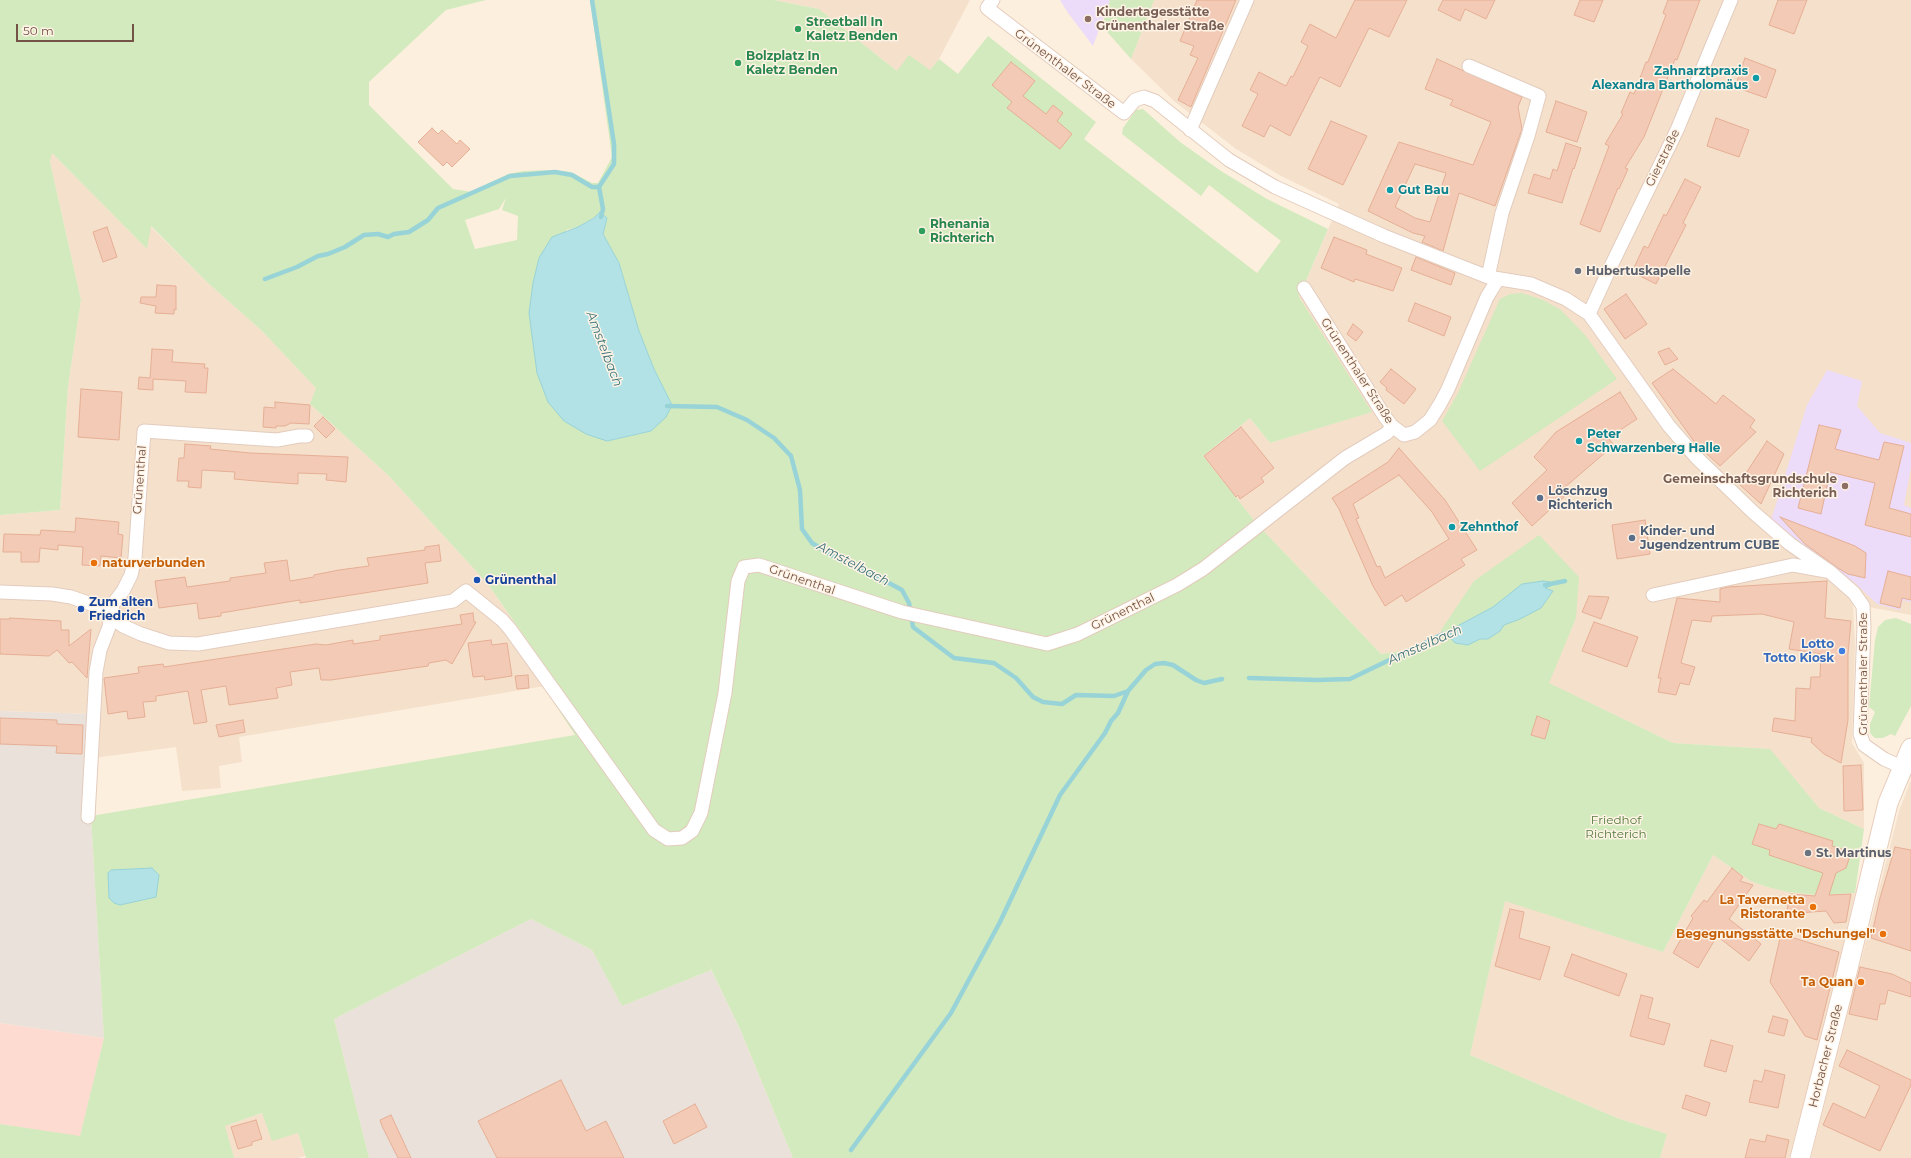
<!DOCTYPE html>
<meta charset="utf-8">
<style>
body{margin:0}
#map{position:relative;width:1911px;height:1158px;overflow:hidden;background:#fdefde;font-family:Montserrat,sans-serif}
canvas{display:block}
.scale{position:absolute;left:16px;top:24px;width:118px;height:18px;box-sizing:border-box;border:2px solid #735346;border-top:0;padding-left:5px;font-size:12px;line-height:14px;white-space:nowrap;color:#735346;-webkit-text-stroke:3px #fff3e5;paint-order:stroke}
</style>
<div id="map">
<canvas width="1911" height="1158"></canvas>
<div class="scale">50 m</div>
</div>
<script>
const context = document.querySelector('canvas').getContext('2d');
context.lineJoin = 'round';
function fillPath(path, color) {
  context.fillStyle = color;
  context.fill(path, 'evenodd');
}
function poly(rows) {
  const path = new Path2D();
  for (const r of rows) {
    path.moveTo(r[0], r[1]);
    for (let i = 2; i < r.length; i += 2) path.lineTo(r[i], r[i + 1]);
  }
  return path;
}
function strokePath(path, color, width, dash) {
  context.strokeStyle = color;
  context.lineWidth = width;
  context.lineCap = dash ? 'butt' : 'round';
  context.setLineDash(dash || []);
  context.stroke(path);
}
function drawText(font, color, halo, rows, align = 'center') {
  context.font = font + ' Montserrat,sans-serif';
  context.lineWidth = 3;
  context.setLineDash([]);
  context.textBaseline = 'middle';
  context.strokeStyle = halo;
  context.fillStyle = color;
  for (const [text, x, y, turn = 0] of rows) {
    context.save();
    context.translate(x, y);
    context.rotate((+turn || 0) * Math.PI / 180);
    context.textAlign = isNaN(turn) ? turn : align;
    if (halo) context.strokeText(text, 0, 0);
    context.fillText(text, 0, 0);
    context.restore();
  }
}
const residential = poly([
 [774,0,970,0,939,59,930,70,897,71,819,9],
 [1154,0,1911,0,1911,615,1853,604,1855,644,1852,743,1864,763,1864,829,1819,808,1769,749,1673,743,1548,683,1576,618,1441,645,1381,654,1257,524,1203,456,1250,418,1270,443,1371,412,1299,297,1339,204,1281,176,1236,149,1174,101,1131,59],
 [51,152,147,249,150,226,208,283,261,330,316,388,310,404,388,475,487,583,557,684,239,737,242,762,219,766,221,788,182,791,176,747,94,758,91,714,0,711,0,515,60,510,68,386,81,300,50,162],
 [1911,780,1911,1158,1811,1158,1899,811],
 [1713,855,1751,881,1767,887,1788,892,1817,895,1855,893,1833,990,1789,1158,1660,1158,1667,1134,1617,1118,1470,1055,1505,900,1663,952],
 [263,1113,298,1133,305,1156,298,1158,234,1158,224,1126]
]);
const commercial = poly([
 [0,1023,104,1038,80,1137,0,1124]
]);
const industrial = poly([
 [0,711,91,714,91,816,104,1038,0,1023],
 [531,919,592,950,622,1006,711,970,739,1027,793,1158,369,1158,334,1019]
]);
const education = poly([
 [1060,0,1110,0,1093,46,1068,13],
 [1827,370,1862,381,1857,406,1880,433,1911,443,1911,467,1904,505,1911,508,1911,602,1903,600,1900,610,1877,604,1854,582,1815,557,1771,520,1807,405]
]);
const green = poly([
 [0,0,486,0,446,10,369,82,369,105,453,189,472,192,508,174,523,171,552,170,571,172,592,183,598,183,612,157,590,0,774,0,819,9,897,71,909,55,930,70,939,59,958,74,988,36,1096,122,1084,139,1257,273,1281,241,1209,185,1201,196,1122,134,1123,128,1136,110,1143,109,1180,142,1221,171,1267,199,1328,229,1299,297,1372,412,1270,443,1250,418,1203,456,1257,524,1381,654,1441,645,1441,630,1474,581,1539,535,1579,577,1576,618,1549,683,1673,743,1770,749,1819,808,1864,829,1855,893,1817,895,1788,892,1767,887,1751,881,1713,855,1663,952,1505,901,1470,1055,1617,1118,1667,1134,1660,1158,793,1158,740,1029,706,959,711,970,622,1006,592,950,531,919,334,1019,369,1158,306,1158,298,1133,272,1141,262,1113,225,1126,234,1158,0,1158,0,1124,80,1136,104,1038,91,816,575,735,543,686,557,683,487,583,388,475,310,404,316,388,261,330,208,283,151,226,147,249,52,153,50,162,81,300,68,386,60,510,0,515],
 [506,198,502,210,518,216,517,240,475,249,465,220,499,209],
 [600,212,607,218,603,234,619,263,639,331,654,369,672,405,651,431,607,441,566,230,578,227,594,218],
 [1110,0,1154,0,1131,59,1102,26],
 [1522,293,1543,300,1561,310,1585,335,1617,379,1480,471,1442,421,1458,393,1500,299,1510,294],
 [1896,618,1911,624,1911,706,1895,736,1891,734,1883,738,1875,738,1870,733,1870,724,1875,712,1869,707,1875,640,1878,627,1885,620]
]);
const water = poly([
 [600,212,607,218,603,234,619,263,639,331,654,369,672,405,666,417,651,431,607,441,586,434,564,421,548,402,537,373,529,313,533,283,539,258,552,237,578,227,594,218,600,212],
 [1543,581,1550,582,1551,585,1551,586,1545,588,1553,591,1541,608,1520,619,1504,625,1500,631,1488,639,1480,639,1468,645,1455,643,1447,634,1450,630,1493,607,1522,584,1543,581],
 [152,868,159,875,156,897,120,905,114,903,109,898,108,873,111,870,152,868]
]);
const stream = poly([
 [592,0,614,144,614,164,599,187,603,209,601,217],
 [265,279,297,267,318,256,328,254,345,247,364,235,378,234,388,237,394,234,409,232,428,220,438,208,510,176,555,172,572,175,592,187,599,187],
 [667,406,717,407,747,420,774,438,791,456,800,490,802,529,812,543,838,559,872,574,902,590,909,603,913,627,954,658,994,663,1016,678,1033,697,1043,702,1062,704,1076,695,1114,696,1128,691,1146,670,1155,664,1164,663,1173,665,1196,680,1204,683,1222,679],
 [1545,585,1565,581],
 [1249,678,1318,680,1350,679,1443,634,1453,632],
 [851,1150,951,1013,1000,922,1060,795,1105,733,1111,721,1118,713,1128,691]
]);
const building = poly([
 [1197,0,1236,0,1191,107,1178,100,1198,58,1190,55,1194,46,1180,41,1197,0],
 [1355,0,1407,0,1389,37,1369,28,1340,87,1320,77,1290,136,1270,125,1264,137,1242,126,1258,94,1250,90,1259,72,1286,86,1291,76,1293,77,1308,46,1301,42,1310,24,1336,38,1355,0],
 [1443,0,1495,0,1486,19,1465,9,1460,21,1438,10,1443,0],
 [1580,0,1603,0,1594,22,1574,15,1580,0],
 [1668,0,1700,0,1677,60,1675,59,1644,137,1625,168,1628,169,1619,189,1618,188,1600,232,1580,224,1609,146,1605,144,1623,114,1621,113,1630,92,1634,94,1646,62,1648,62,1666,15,1663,13,1668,0],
 [1778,0,1807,0,1794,34,1769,25,1778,0],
 [1745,58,1776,70,1766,98,1735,87,1745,58],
 [1437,59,1522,97,1518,107,1522,129,1495,206,1459,193,1443,251,1422,242,1425,236,1413,233,1368,211,1399,142,1473,165,1491,122,1450,105,1453,100,1425,89,1437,59],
 [1415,164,1446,173,1430,222,1415,218,1395,207,1415,164],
 [1011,62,1035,81,1023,96,1046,114,1053,105,1063,113,1057,121,1072,134,1060,149,1007,108,1012,102,992,85,1011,62],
 [1556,101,1587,112,1577,142,1546,132,1556,101],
 [1716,118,1749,130,1739,157,1707,146,1716,118],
 [1331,121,1367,136,1343,185,1308,169,1331,121],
 [432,128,438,134,442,130,457,144,460,140,470,149,452,167,447,162,443,166,418,142,432,128],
 [1566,143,1581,148,1574,169,1573,168,1562,203,1528,193,1534,174,1550,179,1553,169,1557,171,1566,143],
 [1685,179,1701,187,1683,223,1686,225,1656,284,1632,272,1644,246,1648,248,1664,214,1666,216,1685,179],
 [107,227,117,257,103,262,93,232,107,227],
 [1334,237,1367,250,1366,254,1402,268,1393,291,1355,279,1354,282,1321,268,1334,237],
 [1416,257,1455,273,1451,285,1411,270,1416,257],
 [157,285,176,286,176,310,174,309,174,314,155,313,156,306,140,303,141,297,156,297,157,285],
 [1626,294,1647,324,1625,339,1604,309,1626,294],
 [1415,303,1451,317,1444,336,1408,321,1415,303],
 [1353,324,1363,332,1356,341,1347,334,1353,324],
 [1669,348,1678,359,1665,365,1658,352,1669,348],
 [152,349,173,350,172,362,205,364,204,368,208,368,206,393,185,392,186,381,153,379,153,390,138,389,139,377,150,378,152,349],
 [1391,369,1416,389,1404,404,1386,390,1387,388,1380,382,1391,369],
 [1673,369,1716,404,1723,395,1755,420,1750,427,1756,432,1720,466,1696,444,1652,383,1673,369],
 [81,389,122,392,119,440,78,437,81,389],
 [1620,392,1637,419,1608,438,1614,445,1564,488,1568,493,1532,526,1512,503,1547,470,1534,457,1556,432,1620,392],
 [275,402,310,405,309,424,291,423,285,426,276,426,276,428,263,427,264,407,275,408,275,402],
 [323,417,335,429,326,438,314,426,323,417],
 [1819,425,1841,430,1835,449,1879,460,1884,442,1904,446,1889,508,1911,514,1911,537,1865,525,1875,483,1830,472,1821,514,1798,508,1819,425],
 [1241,427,1274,468,1261,478,1264,482,1240,499,1238,495,1236,497,1204,456,1241,427],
 [1767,441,1784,454,1761,504,1739,484,1767,441],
 [185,444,211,446,210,449,250,453,348,457,346,482,326,480,327,474,298,473,298,484,256,481,234,479,235,472,202,470,201,488,188,487,189,481,177,481,179,458,184,458,185,444],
 [1399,448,1445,500,1477,550,1461,559,1465,565,1406,602,1402,595,1385,606,1373,586,1339,509,1332,498,1388,462,1399,448],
 [1399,475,1432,512,1449,539,1385,578,1380,566,1377,567,1356,519,1359,518,1353,504,1399,475],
 [1780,517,1855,546,1866,553,1865,578,1848,574,1838,568,1805,544,1780,517],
 [76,518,119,522,118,534,123,535,121,558,101,556,100,566,82,565,83,547,58,545,58,550,40,548,39,562,21,562,21,552,3,552,4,534,40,535,41,530,75,532,76,518],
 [1645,520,1650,554,1617,559,1612,525,1645,520],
 [439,545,441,561,425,563,428,583,300,603,300,600,257,607,221,613,221,616,199,619,197,603,159,608,155,581,185,577,187,587,230,581,230,578,266,573,264,563,287,560,290,581,314,577,314,575,339,570,369,566,367,558,425,550,425,547,439,545],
 [1888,571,1911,577,1911,600,1902,598,1900,608,1880,603,1888,571],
 [1827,581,1825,618,1851,621,1848,654,1848,720,1841,763,1824,754,1811,742,1812,738,1772,731,1774,718,1795,721,1796,688,1810,689,1811,677,1820,677,1821,654,1789,649,1794,622,1762,614,1712,616,1711,622,1692,620,1681,663,1695,667,1689,685,1680,683,1676,695,1658,692,1661,678,1658,678,1677,598,1720,602,1720,589,1728,587,1827,581],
 [1589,596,1609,597,1601,619,1582,612,1589,596],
 [473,613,474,622,476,622,452,664,446,660,429,663,428,666,331,680,321,680,319,668,290,672,292,685,276,688,278,698,229,705,226,686,201,690,207,722,194,724,188,691,156,696,156,701,143,702,145,717,128,719,127,711,108,714,104,678,139,673,138,667,163,664,164,667,316,644,326,645,353,640,353,644,380,640,380,636,462,624,460,615,473,613],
 [10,618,61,621,61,630,69,630,69,646,91,629,87,678,72,662,69,663,57,650,49,656,0,654,0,619,10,619,10,618],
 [1594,622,1638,637,1627,667,1582,651,1594,622],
 [491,640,492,645,507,643,512,676,485,680,484,676,473,677,468,643,491,640],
 [528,675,529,688,517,689,515,676,528,675],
 [1537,716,1550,721,1545,739,1531,735,1537,716],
 [0,718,57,720,57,724,83,725,82,754,56,753,57,746,0,744,0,718],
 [243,720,245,732,219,737,216,725,243,720],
 [1861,765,1863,810,1844,811,1843,766,1861,765],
 [1759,824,1776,829,1779,824,1833,841,1832,846,1845,850,1849,859,1846,868,1836,873,1829,895,1851,894,1846,922,1834,923,1826,911,1797,913,1787,910,1790,894,1815,896,1823,873,1769,855,1770,850,1752,844,1759,824],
 [1895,847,1911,850,1911,951,1871,938,1880,898,1895,847],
 [1732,868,1743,877,1740,881,1753,885,1729,919,1761,944,1749,961,1717,936,1698,968,1673,953,1693,918,1691,916,1704,900,1707,902,1732,868],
 [1510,909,1524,912,1519,938,1550,947,1540,980,1495,966,1510,909],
 [1781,934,1839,952,1817,1040,1805,1036,1770,982,1781,934],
 [1572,954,1627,974,1619,996,1564,976,1572,954],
 [1860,967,1892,974,1911,983,1911,997,1888,990,1885,1004,1880,1004,1877,1020,1849,1014,1860,967],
 [1641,995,1653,998,1648,1018,1670,1024,1664,1045,1630,1036,1641,995],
 [1773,1016,1788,1020,1784,1036,1768,1032,1773,1016],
 [1711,1040,1733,1046,1726,1072,1704,1066,1711,1040],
 [1847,1050,1911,1080,1911,1085,1880,1151,1823,1125,1833,1103,1865,1118,1880,1086,1839,1066,1847,1050],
 [1765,1070,1785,1075,1778,1108,1749,1102,1754,1080,1762,1082,1765,1070],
 [561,1080,586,1131,606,1121,624,1158,497,1158,478,1121,561,1080],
 [1686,1095,1710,1103,1706,1116,1682,1108,1686,1095],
 [695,1104,707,1127,674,1144,663,1121,695,1104],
 [391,1115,411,1158,398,1158,382,1126,380,1120,391,1115],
 [256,1120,262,1139,252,1142,252,1145,238,1149,231,1127,256,1120],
 [1767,1135,1789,1140,1785,1158,1745,1158,1750,1139,1765,1142,1767,1135]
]);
const minor = poly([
 [993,0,987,8,1124,113,1135,100,1144,97,1155,101,1229,160,1275,187,1384,236,1488,277,1531,284,1566,299,1589,314,1669,426,1696,457,1753,512,1790,544,1829,571,1854,593,1863,606,1864,627,1860,734,1864,745,1884,759,1902,767],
 [1469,66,1539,96,1528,136,1502,213,1488,277],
 [1190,130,1247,0],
 [1304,288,1385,417,1392,426,1404,435,1415,432,1430,420,1440,404,1448,389,1487,297,1498,279],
 [1589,314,1610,268,1677,130,1731,0],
 [0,592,52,594,71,597,94,605,123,626,141,634,169,643,198,644,453,601,466,591,502,620,510,629,654,830,668,839,682,838,692,831,701,813,725,693,738,581,744,567,759,565,902,612,1047,644,1078,634,1177,585,1203,569,1345,458,1387,433,1392,426],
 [1653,595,1793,565,1826,571],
 [88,817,96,672,100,650,109,627,113,604,123,591,131,575,135,558,144,431,277,440,299,436,307,436]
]);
const secondary = poly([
 [1800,1158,1842,993,1888,803,1911,748]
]);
const markers = [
 [1088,19,4,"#8d6e63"],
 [798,29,4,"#2e9e5b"],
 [738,63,4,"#2e9e5b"],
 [1756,78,4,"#0f9aa8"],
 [1390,190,4,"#0f9aa8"],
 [922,231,4,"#2e9e5b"],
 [1578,271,4,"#6b7280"],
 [1579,441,4,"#0f9aa8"],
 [1845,486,4,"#8d6e63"],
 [1540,498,4,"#5c6f8a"],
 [1452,527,4,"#0f9aa8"],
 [1632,538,4,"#5c6f8a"],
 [94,563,4,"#e8710a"],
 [477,580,4,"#1a4fb4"],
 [81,609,4,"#1a4fb4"],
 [1842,651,4,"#3f7fe0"],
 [1808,853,4,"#6b7280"],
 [1813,907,4,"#e8710a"],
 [1883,934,4,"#e8710a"],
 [1861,982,4,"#e8710a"]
];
const educationNames = [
 ["Kindertagesstätte",1096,12],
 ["Grünenthaler Straße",1096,26],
 ["Gemeinschaftsgrundschule",1837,479,"right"],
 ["Richterich",1837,493,"right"]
];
const leisureNames = [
 ["Streetball In",806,22],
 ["Kaletz Benden",806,36],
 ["Bolzplatz In",746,56],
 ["Kaletz Benden",746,70],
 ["Rhenania",930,224],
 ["Richterich",930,238]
];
const streetNames = [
 ["Grünenthaler Straße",1065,69,37],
 ["Gierstraße",1663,158,-64],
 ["Grünenthaler Straße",1357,371,57],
 ["Grünenthal",140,480,-86],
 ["Grünenthal",802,580,19],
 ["Grünenthal",1123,612,-26],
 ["Grünenthaler Straße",1863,674,-90],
 ["Horbacher Straße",1826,1056,-76]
];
const cultureNames = [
 ["Zahnarztpraxis",1748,71,"right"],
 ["Alexandra Bartholomäus",1748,85,"right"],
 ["Gut Bau",1398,190],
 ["Peter",1587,434],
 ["Schwarzenberg Halle",1587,448],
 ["Zehnthof",1460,527]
];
const worshipNames = [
 ["Hubertuskapelle",1586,271],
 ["St. Martinus",1816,853]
];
const serviceNames = [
 ["Löschzug",1548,491],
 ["Richterich",1548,505],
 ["Kinder- und",1640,531],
 ["Jugendzentrum CUBE",1640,545]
];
const foodNames = [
 ["naturverbunden",102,563,"left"],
 ["La Tavernetta",1805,900],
 ["Ristorante",1805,914],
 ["Begegnungsstätte \"Dschungel\"",1875,934],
 ["Ta Quan",1853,982]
];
const transitNames = [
 ["Grünenthal",485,580],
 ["Zum alten",89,602],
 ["Friedrich",89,616]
];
const shopNames = [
 ["Lotto",1834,644],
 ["Totto Kiosk",1834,658]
];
const parkNames = [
 ["Friedhof",1616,820],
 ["Richterich",1616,834]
];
const waterNames = [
 ["Amstelbach",604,349,69],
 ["Amstelbach",853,564,28],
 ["Amstelbach",1425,645,-24]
];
fillPath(residential, '#f5e0cc');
fillPath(commercial, '#fedbd1');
fillPath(industrial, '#eae1da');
fillPath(education, '#ecdbf9');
fillPath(green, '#d2eabd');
fillPath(water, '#b2e2e6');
strokePath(water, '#98d3d8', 1);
strokePath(stream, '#98d3d8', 4.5);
fillPath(building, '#f3cab5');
strokePath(building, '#e6af95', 1);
strokePath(minor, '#e3ccbd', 15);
strokePath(secondary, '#e8ccba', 21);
strokePath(minor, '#fff', 13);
strokePath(secondary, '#fff', 19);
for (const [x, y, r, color] of markers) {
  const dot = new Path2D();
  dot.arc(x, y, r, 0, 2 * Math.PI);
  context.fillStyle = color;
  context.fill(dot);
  strokePath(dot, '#fff3e5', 1.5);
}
drawText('bold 12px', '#785e54', '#fff3e5', educationNames, 'left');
drawText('bold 12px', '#27864d', '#fff3e5', leisureNames, 'left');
drawText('12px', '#735346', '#fff3e5', streetNames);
drawText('bold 12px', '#0d838f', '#fff3e5', cultureNames, 'left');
drawText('bold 12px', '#5b616d', '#fff3e5', worshipNames, 'left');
drawText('bold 12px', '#4e5e75', '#fff3e5', serviceNames, 'left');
drawText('bold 12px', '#c56008', '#fff3e5', foodNames, 'right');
drawText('bold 12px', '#164399', '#fff3e5', transitNames, 'left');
drawText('bold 12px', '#366cbe', '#fff3e5', shopNames, 'right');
drawText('12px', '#53793d', '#fff3e5', parkNames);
drawText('italic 13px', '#3a737a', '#fff3e5', waterNames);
</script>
